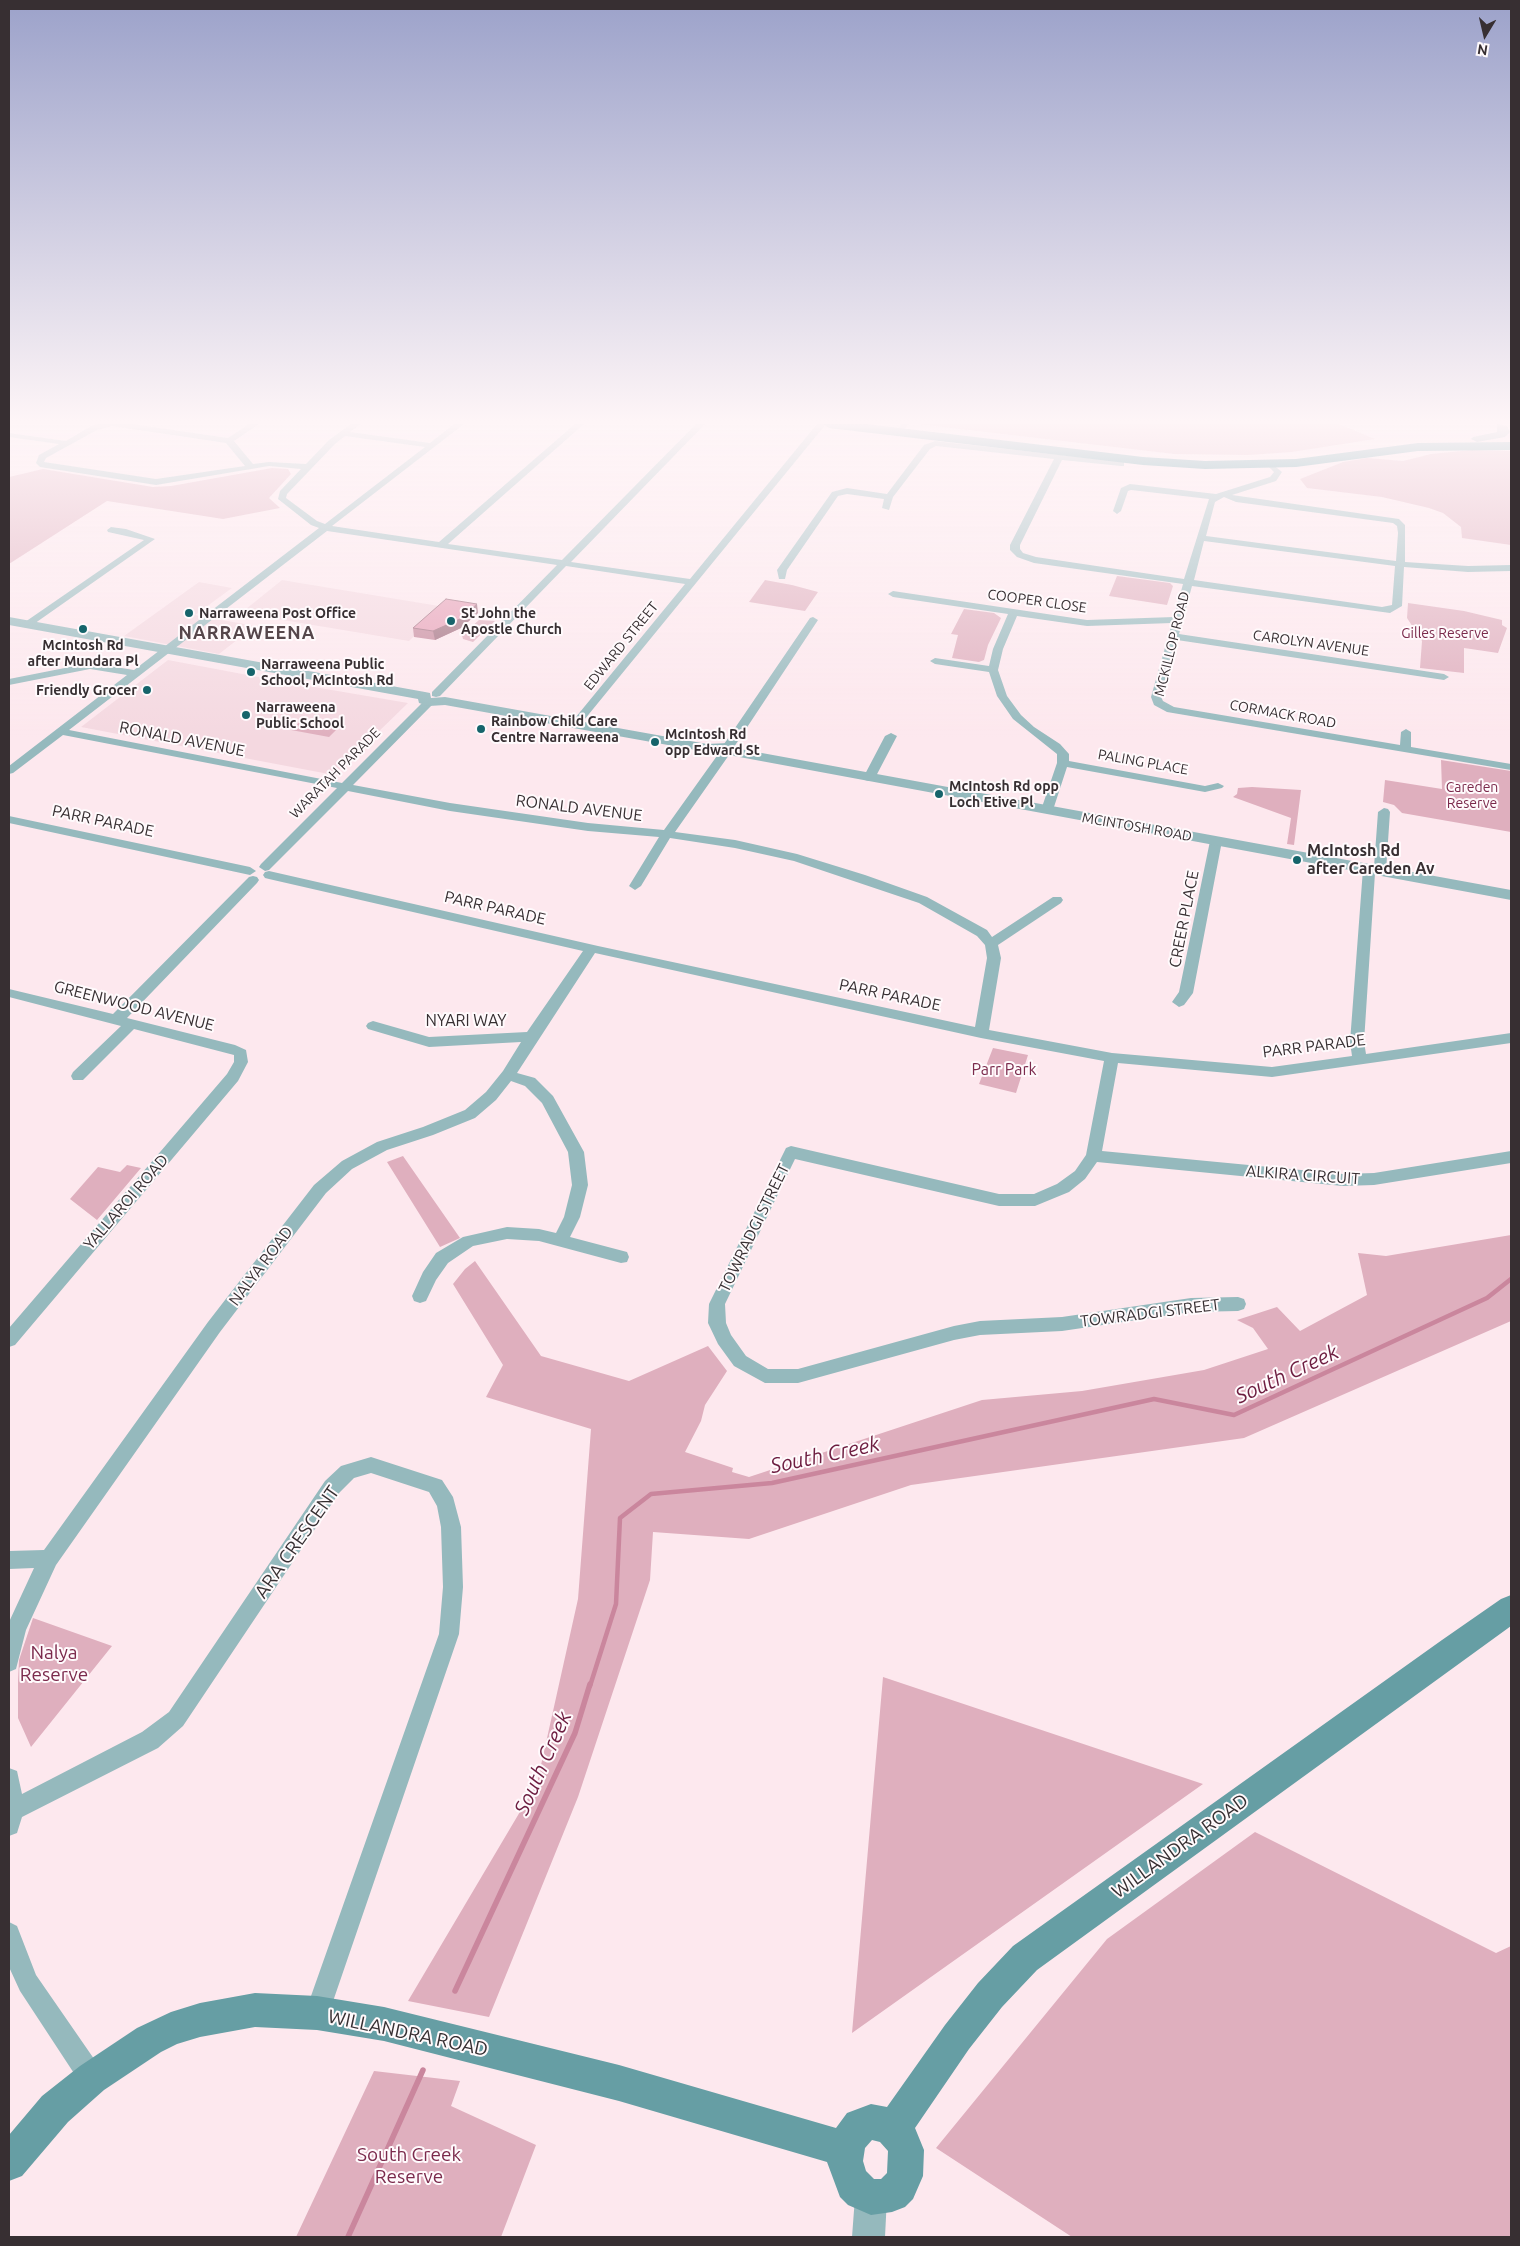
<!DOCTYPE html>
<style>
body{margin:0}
#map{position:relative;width:1520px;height:2246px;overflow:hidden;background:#fde8ee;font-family:Ubuntu,sans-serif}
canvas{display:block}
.frame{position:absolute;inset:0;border:10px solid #372f32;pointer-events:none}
.north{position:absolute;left:1460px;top:10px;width:50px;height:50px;-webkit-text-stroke:4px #fffafc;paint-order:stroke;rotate:189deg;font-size:14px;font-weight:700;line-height:20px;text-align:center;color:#372f32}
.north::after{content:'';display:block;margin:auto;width:18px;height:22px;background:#372f32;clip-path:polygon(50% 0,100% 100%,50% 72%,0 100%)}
</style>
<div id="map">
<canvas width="1520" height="2246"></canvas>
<div class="frame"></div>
<div class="north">N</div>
</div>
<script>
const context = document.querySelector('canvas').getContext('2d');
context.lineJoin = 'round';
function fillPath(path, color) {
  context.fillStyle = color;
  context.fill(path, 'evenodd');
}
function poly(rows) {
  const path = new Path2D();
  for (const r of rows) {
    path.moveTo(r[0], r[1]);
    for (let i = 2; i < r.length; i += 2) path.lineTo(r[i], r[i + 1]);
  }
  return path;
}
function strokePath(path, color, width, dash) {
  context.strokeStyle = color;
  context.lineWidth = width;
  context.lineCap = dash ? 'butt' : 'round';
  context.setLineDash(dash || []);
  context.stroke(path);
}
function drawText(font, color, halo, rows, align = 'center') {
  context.font = font + ' Ubuntu,sans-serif';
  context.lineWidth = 4;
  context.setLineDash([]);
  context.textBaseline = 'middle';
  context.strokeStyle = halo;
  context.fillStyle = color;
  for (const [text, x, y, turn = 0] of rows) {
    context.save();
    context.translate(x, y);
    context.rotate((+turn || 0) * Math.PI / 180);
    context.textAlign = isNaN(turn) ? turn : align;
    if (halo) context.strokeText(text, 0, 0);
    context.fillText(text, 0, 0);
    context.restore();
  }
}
const built = poly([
 [282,580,445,607,409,641,241,613],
 [199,582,232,588,195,615,255,626,219,654,124,636],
 [168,660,285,682,408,703,334,775,81,727]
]);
const green = poly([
 [917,424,1339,424,1375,439,1292,452,1248,455,1174,454],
 [1471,450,1511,451,1511,545,1462,538,1461,527,1443,513,1429,508,1382,497,1307,488,1300,479,1343,462,1367,458,1403,461,1431,454],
 [272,468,288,469,291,474,269,498,280,508,223,519,107,501,9,564,9,477,43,469,153,487,171,486],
 [1117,576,1170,583,1173,586,1167,605,1109,596],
 [765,580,792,585,818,592,805,611,749,602],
 [1408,603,1464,611,1502,620,1502,625,1507,628,1498,653,1464,648,1464,673,1420,668,1422,641,1407,618],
 [964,609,994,613,1001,618,988,645,984,660,979,662,952,658,958,635,951,634],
 [479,620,495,621,473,642,463,639,462,635],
 [303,719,341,725,329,737,291,730],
 [1441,760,1511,771,1511,832,1402,813,1394,805,1383,802,1385,780,1442,789],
 [1252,787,1301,790,1294,845,1287,844,1291,818,1233,797,1237,794,1238,788],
 [993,1048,1028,1055,1016,1093,979,1084],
 [403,1156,460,1238,440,1247,387,1162],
 [127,1165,141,1168,97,1220,70,1199,98,1167,120,1172],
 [1511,1235,1511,1321,1244,1438,911,1485,749,1539,653,1532,650,1580,578,1797,489,2017,408,2001,537,1783,578,1599,591,1429,486,1397,503,1365,453,1284,465,1269,475,1261,541,1356,629,1381,708,1346,727,1371,705,1405,701,1421,685,1452,733,1468,732,1472,749,1477,982,1400,1082,1391,1204,1370,1268,1349,1253,1328,1237,1320,1277,1307,1300,1331,1367,1295,1358,1253,1386,1256],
 [33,1618,112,1646,31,1747,18,1718,18,1681,19,1660],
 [883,1677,1203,1784,852,2033],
 [1255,1832,1496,1953,1511,1946,1511,2237,1072,2237,936,2148,1107,1939],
 [374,2071,460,2081,451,2106,536,2145,501,2237,296,2237]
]);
const streamFar1 = poly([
 [590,1686,616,1604,620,1518,651,1494,772,1483,1154,1399,1234,1415,1487,1298,1511,1279]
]);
const stream = poly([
 [455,1991,575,1733,590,1684],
 [348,2237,423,2070]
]);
const minor = poly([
 [99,424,132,424,228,438,249,424,259,424,234,441,253,464,269,462,306,464,329,440,351,424,361,424,350,432,430,443,454,424,464,424,332,526,439,542,575,424,584,424,448,544,562,560,696,424,705,424,571,562,690,579,817,424,826,424,580,725,576,726,571,723,685,584,566,566,440,696,436,697,432,696,432,692,557,565,327,531,69,730,342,783,425,700,429,699,433,700,433,704,353,785,450,803,588,823,664,830,719,753,727,753,729,755,675,832,735,840,797,854,865,875,927,897,987,930,992,937,1053,897,1061,897,1063,900,1061,903,998,945,1001,958,989,1030,1112,1053,1272,1067,1352,1056,1350,1042,1363,869,1369,865,1374,867,1378,812,1384,808,1388,809,1390,812,1386,871,1380,875,1375,873,1364,1042,1366,1054,1511,1033,1511,1043,1272,1077,1118,1063,1102,1151,1343,1174,1374,1173,1511,1151,1511,1163,1374,1185,1343,1186,1097,1162,1085,1179,1069,1192,1035,1206,999,1206,795,1159,725,1304,726,1323,731,1335,746,1356,768,1369,798,1369,954,1326,980,1321,1062,1317,1191,1298,1238,1297,1244,1299,1246,1304,1244,1309,1238,1311,1191,1312,1062,1331,980,1335,954,1340,798,1383,765,1383,734,1366,718,1344,708,1323,709,1304,786,1148,791,1146,999,1194,1034,1194,1057,1184,1075,1171,1086,1155,1104,1061,981,1038,595,953,517,1073,535,1078,553,1096,584,1152,588,1185,580,1217,570,1237,627,1252,629,1257,627,1262,621,1263,539,1241,507,1239,473,1246,448,1263,436,1280,426,1301,420,1303,414,1301,412,1296,423,1272,436,1253,463,1237,507,1227,539,1229,556,1233,564,1217,572,1185,568,1152,542,1103,525,1086,511,1081,496,1100,475,1118,433,1135,387,1150,352,1169,326,1193,220,1332,56,1565,26,1630,16,1669,9,1672,9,1622,34,1568,9,1569,9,1551,44,1550,208,1322,314,1185,342,1161,377,1142,423,1127,465,1110,486,1092,503,1071,521,1042,429,1047,368,1029,366,1026,368,1023,373,1021,429,1037,527,1032,583,951,269,879,265,878,263,875,265,872,269,871,598,946,975,1027,987,958,985,945,977,936,919,903,794,861,735,848,670,838,641,886,635,890,629,886,659,837,588,831,450,811,348,791,269,870,265,871,259,867,261,864,337,788,63,735,13,773,9,774,9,766,127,675,90,669,9,685,9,679,90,663,134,670,319,528,311,525,278,499,280,491,301,469,269,466,156,485,40,467,36,463,39,455,59,444,9,437,9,433,66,441,91,426,99,424],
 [112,426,226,443,245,466,156,479,44,462,46,458,97,430,112,426],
 [345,436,425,447,325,524,317,521,286,498,287,494,335,444,345,436],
 [901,424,909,424,903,430,899,428,901,424],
 [935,441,1124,462,1124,466,1121,466,1062,460,1020,545,1020,549,1023,553,1036,557,1184,579,1209,499,1131,490,1128,491,1121,511,1117,514,1113,511,1121,488,1130,484,1216,494,1270,477,1274,472,1267,465,1271,463,1282,472,1276,481,1232,495,1399,519,1405,525,1405,562,1468,566,1511,565,1511,571,1468,572,1404,567,1402,606,1390,613,1192,586,1179,634,1444,674,1449,677,1444,680,1177,640,1161,697,1163,701,1174,707,1400,745,1401,732,1406,729,1411,732,1411,747,1511,764,1511,770,1167,712,1154,705,1151,697,1172,623,1087,626,1017,616,1003,649,998,670,1007,696,1021,715,1034,727,1060,744,1069,754,1069,761,1205,786,1218,783,1224,786,1222,788,1205,792,1067,767,1053,810,1051,812,1043,812,1041,810,1057,763,1057,754,1013,719,997,696,989,672,935,664,930,661,935,658,989,666,993,649,1008,614,893,597,888,594,893,591,1087,620,1174,617,1183,584,1034,563,1017,557,1010,550,1010,545,1054,459,936,446,930,449,893,497,889,510,882,508,884,499,847,494,838,496,787,570,785,579,779,579,777,570,832,492,847,488,887,494,924,445,935,441],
 [1224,497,1236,502,1393,523,1397,526,1398,533,1396,561,1206,536,1215,502,1224,497],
 [1204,541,1395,566,1392,605,1382,607,1194,580,1204,541],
 [111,527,126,529,155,539,31,626,25,626,25,622,144,540,108,532,107,530,111,527],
 [813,617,818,620,734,747,728,750,724,749,722,747,810,618,813,617],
 [891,733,897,736,875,778,869,781,865,780,863,778,885,736,891,733],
 [9,816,250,867,256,871,250,875,9,823,9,816],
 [1216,837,1222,841,1193,993,1184,1005,1179,1007,1172,1002,1179,992,1210,841,1216,837],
 [253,876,257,877,259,880,257,883,127,1018,235,1045,246,1050,248,1062,238,1081,15,1345,9,1347,9,1328,227,1074,234,1062,234,1055,134,1029,83,1080,73,1080,71,1076,73,1072,121,1026,9,997,9,989,113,1014,249,877,253,876],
 [371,1457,442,1480,453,1497,461,1527,463,1587,459,1634,329,2013,326,2022,317,2025,308,2022,305,2013,439,1634,443,1587,441,1527,437,1506,429,1492,371,1473,354,1478,339,1493,183,1726,158,1748,22,1817,17,1833,9,1836,9,1768,17,1771,22,1794,142,1732,169,1712,325,1481,341,1466,371,1457],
 [9,1922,17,1926,36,1975,101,2069,104,2078,101,2087,92,2090,83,2087,20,1991,9,1967,9,1922]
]);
const tertiary = poly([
 [9,617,425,692,430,693,431,698,445,697,707,744,728,743,740,749,1511,890,1511,900,734,756,726,752,707,752,445,705,429,706,419,703,418,699,9,625,9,617],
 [871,2181,883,2185,887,2197,885,2237,852,2237,855,2197,859,2185,871,2181]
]);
const secondary = poly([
 [1497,424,1507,426,1510,432,1505,437,1477,442,1471,439,1473,437,1497,432,1497,424],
 [1511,1595,1511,1626,1037,1970,1002,2007,969,2049,915,2128,924,2150,923,2176,913,2199,905,2207,892,2212,871,2215,848,2205,840,2197,827,2162,619,2101,384,2041,317,2030,255,2027,200,2037,177,2044,161,2052,104,2090,68,2122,22,2176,9,2181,9,2135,42,2096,80,2066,137,2028,171,2012,200,2003,255,1993,317,1996,384,2007,619,2065,836,2128,847,2113,871,2104,887,2107,945,2025,978,1983,1013,1946,1442,1640,1501,1599,1511,1595],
 [872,2140,880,2142,888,2151,887,2173,881,2179,874,2179,866,2171,863,2161,865,2148,872,2140]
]);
const trunk = poly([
 [823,424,866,424,1143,457,1205,461,1296,459,1418,443,1511,442,1511,450,1418,451,1296,467,1205,469,1143,465,829,428,823,424]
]);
const wall = poly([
 [478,613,461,628,435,640,414,637,413,628]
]);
const shadedWall = poly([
 [477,604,478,613,461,628,435,640,433,631]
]);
const building = poly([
 [446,599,477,604,460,619,433,631,413,628,446,599]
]);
const markers = [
 [189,613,5,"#16646b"],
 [451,621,5,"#16646b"],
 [83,629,5,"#16646b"],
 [251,672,5,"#16646b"],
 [147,690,5,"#16646b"],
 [246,715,5,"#16646b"],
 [481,729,5,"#16646b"],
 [655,742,5,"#16646b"],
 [939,794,5,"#16646b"],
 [1297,860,5,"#16646b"]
];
const farStreetnames = [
 ["COOPER CLOSE",1037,601,8],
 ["CAROLYN AVENUE",1311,643,8],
 ["MCKILLOP ROAD",1172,644,-76],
 ["EDWARD STREET",621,646,-51],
 ["CORMACK ROAD",1283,714,10],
 ["PALING PLACE",1143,762,10],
 ["WARATAH PARADE",335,773,-45],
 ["MCINTOSH ROAD",1137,827,10]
];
const farPoinames = [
 ["Narraweena Post Office",199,613],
 ["St John the",461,613],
 ["Apostle Church",461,629],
 ["McIntosh Rd",83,645,"center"],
 ["after Mundara Pl",83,661,"center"],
 ["Narraweena Public",261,664],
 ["School, McIntosh Rd",261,680],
 ["Friendly Grocer",137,690,"right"],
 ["Narraweena",256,707],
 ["Public School",256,723],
 ["Rainbow Child Care",491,721],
 ["Centre Narraweena",491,737],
 ["McIntosh Rd",665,734],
 ["opp Edward St",665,750],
 ["McIntosh Rd opp",949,786],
 ["Loch Etive Pl",949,802]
];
const farParknames = [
 ["Gilles Reserve",1445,633],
 ["Careden",1472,787],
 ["Reserve",1472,803]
];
const streetNames = [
 ["RONALD AVENUE",182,739,11],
 ["RONALD AVENUE",579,808,7],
 ["PARR PARADE",103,821,12],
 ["PARR PARADE",495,908,13],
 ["CREER PLACE",1184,919,-79],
 ["PARR PARADE",890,995,12],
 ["GREENWOOD AVENUE",134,1006,14],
 ["NYARI WAY",466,1021],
 ["PARR PARADE",1314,1046,-7],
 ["ALKIRA CIRCUIT",1303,1175,4],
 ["YALLAROI ROAD",126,1202,-49],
 ["TOWRADGI STREET",754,1228,-64],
 ["NALYA ROAD",261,1266,-53],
 ["TOWRADGI STREET",1150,1313,-7]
];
const poiNames = [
 ["McIntosh Rd",1307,851],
 ["after Careden Av",1307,869]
];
const parkNames = [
 ["Parr Park",1004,1070]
];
const farDistrictnames = [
 ["NARRAWEENA",247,633]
];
const nearStreetnames = [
 ["ARA CRESCENT",297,1542,-55],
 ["WILLANDRA ROAD",1180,1846,-36],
 ["WILLANDRA ROAD",408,2033,12]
];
const nearParknames = [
 ["Nalya",54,1653],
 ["Reserve",54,1675],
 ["South Creek",409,2155],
 ["Reserve",409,2177]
];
const nearWaternames = [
 ["South Creek",1287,1374,-25],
 ["South Creek",825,1455,-12],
 ["South Creek",543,1763,-66]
];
fillPath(built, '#f4d8e0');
fillPath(green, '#dfafbe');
strokePath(streamFar1, '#ca869d', 4.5);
strokePath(stream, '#ca869d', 5.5);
fillPath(minor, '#95b9bd');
fillPath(tertiary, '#95b9bd');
fillPath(secondary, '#669ea4');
fillPath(trunk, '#26828b');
fillPath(wall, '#c68a9d');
fillPath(shadedWall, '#a17080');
fillPath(building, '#e6a0b7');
strokePath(building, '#a17080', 1);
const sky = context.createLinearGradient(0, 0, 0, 739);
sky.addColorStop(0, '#9ca2ca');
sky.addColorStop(0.57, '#fef5f7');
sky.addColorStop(1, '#fef5f700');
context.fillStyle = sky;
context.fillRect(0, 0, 1520, 739);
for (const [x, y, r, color] of markers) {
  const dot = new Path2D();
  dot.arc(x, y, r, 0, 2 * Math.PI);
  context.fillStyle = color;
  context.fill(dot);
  strokePath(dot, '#fffafc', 2);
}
drawText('14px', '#372f32', '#fffafc', farStreetnames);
drawText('bold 14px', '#372f32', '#fffafc', farPoinames, 'left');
drawText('14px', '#7b2a4c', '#fffafc', farParknames);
drawText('16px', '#372f32', '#fffafc', streetNames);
drawText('bold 16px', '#372f32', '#fffafc', poiNames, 'left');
drawText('16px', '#7b2a4c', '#fffafc', parkNames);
context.letterSpacing = '1px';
drawText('bold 18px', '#56464b', '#fffafc', farDistrictnames);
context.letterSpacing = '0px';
drawText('19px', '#372f32', '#fffafc', nearStreetnames);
drawText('19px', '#7b2a4c', '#fffafc', nearParknames);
drawText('italic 21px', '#6d1d40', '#fffafc', nearWaternames);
</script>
